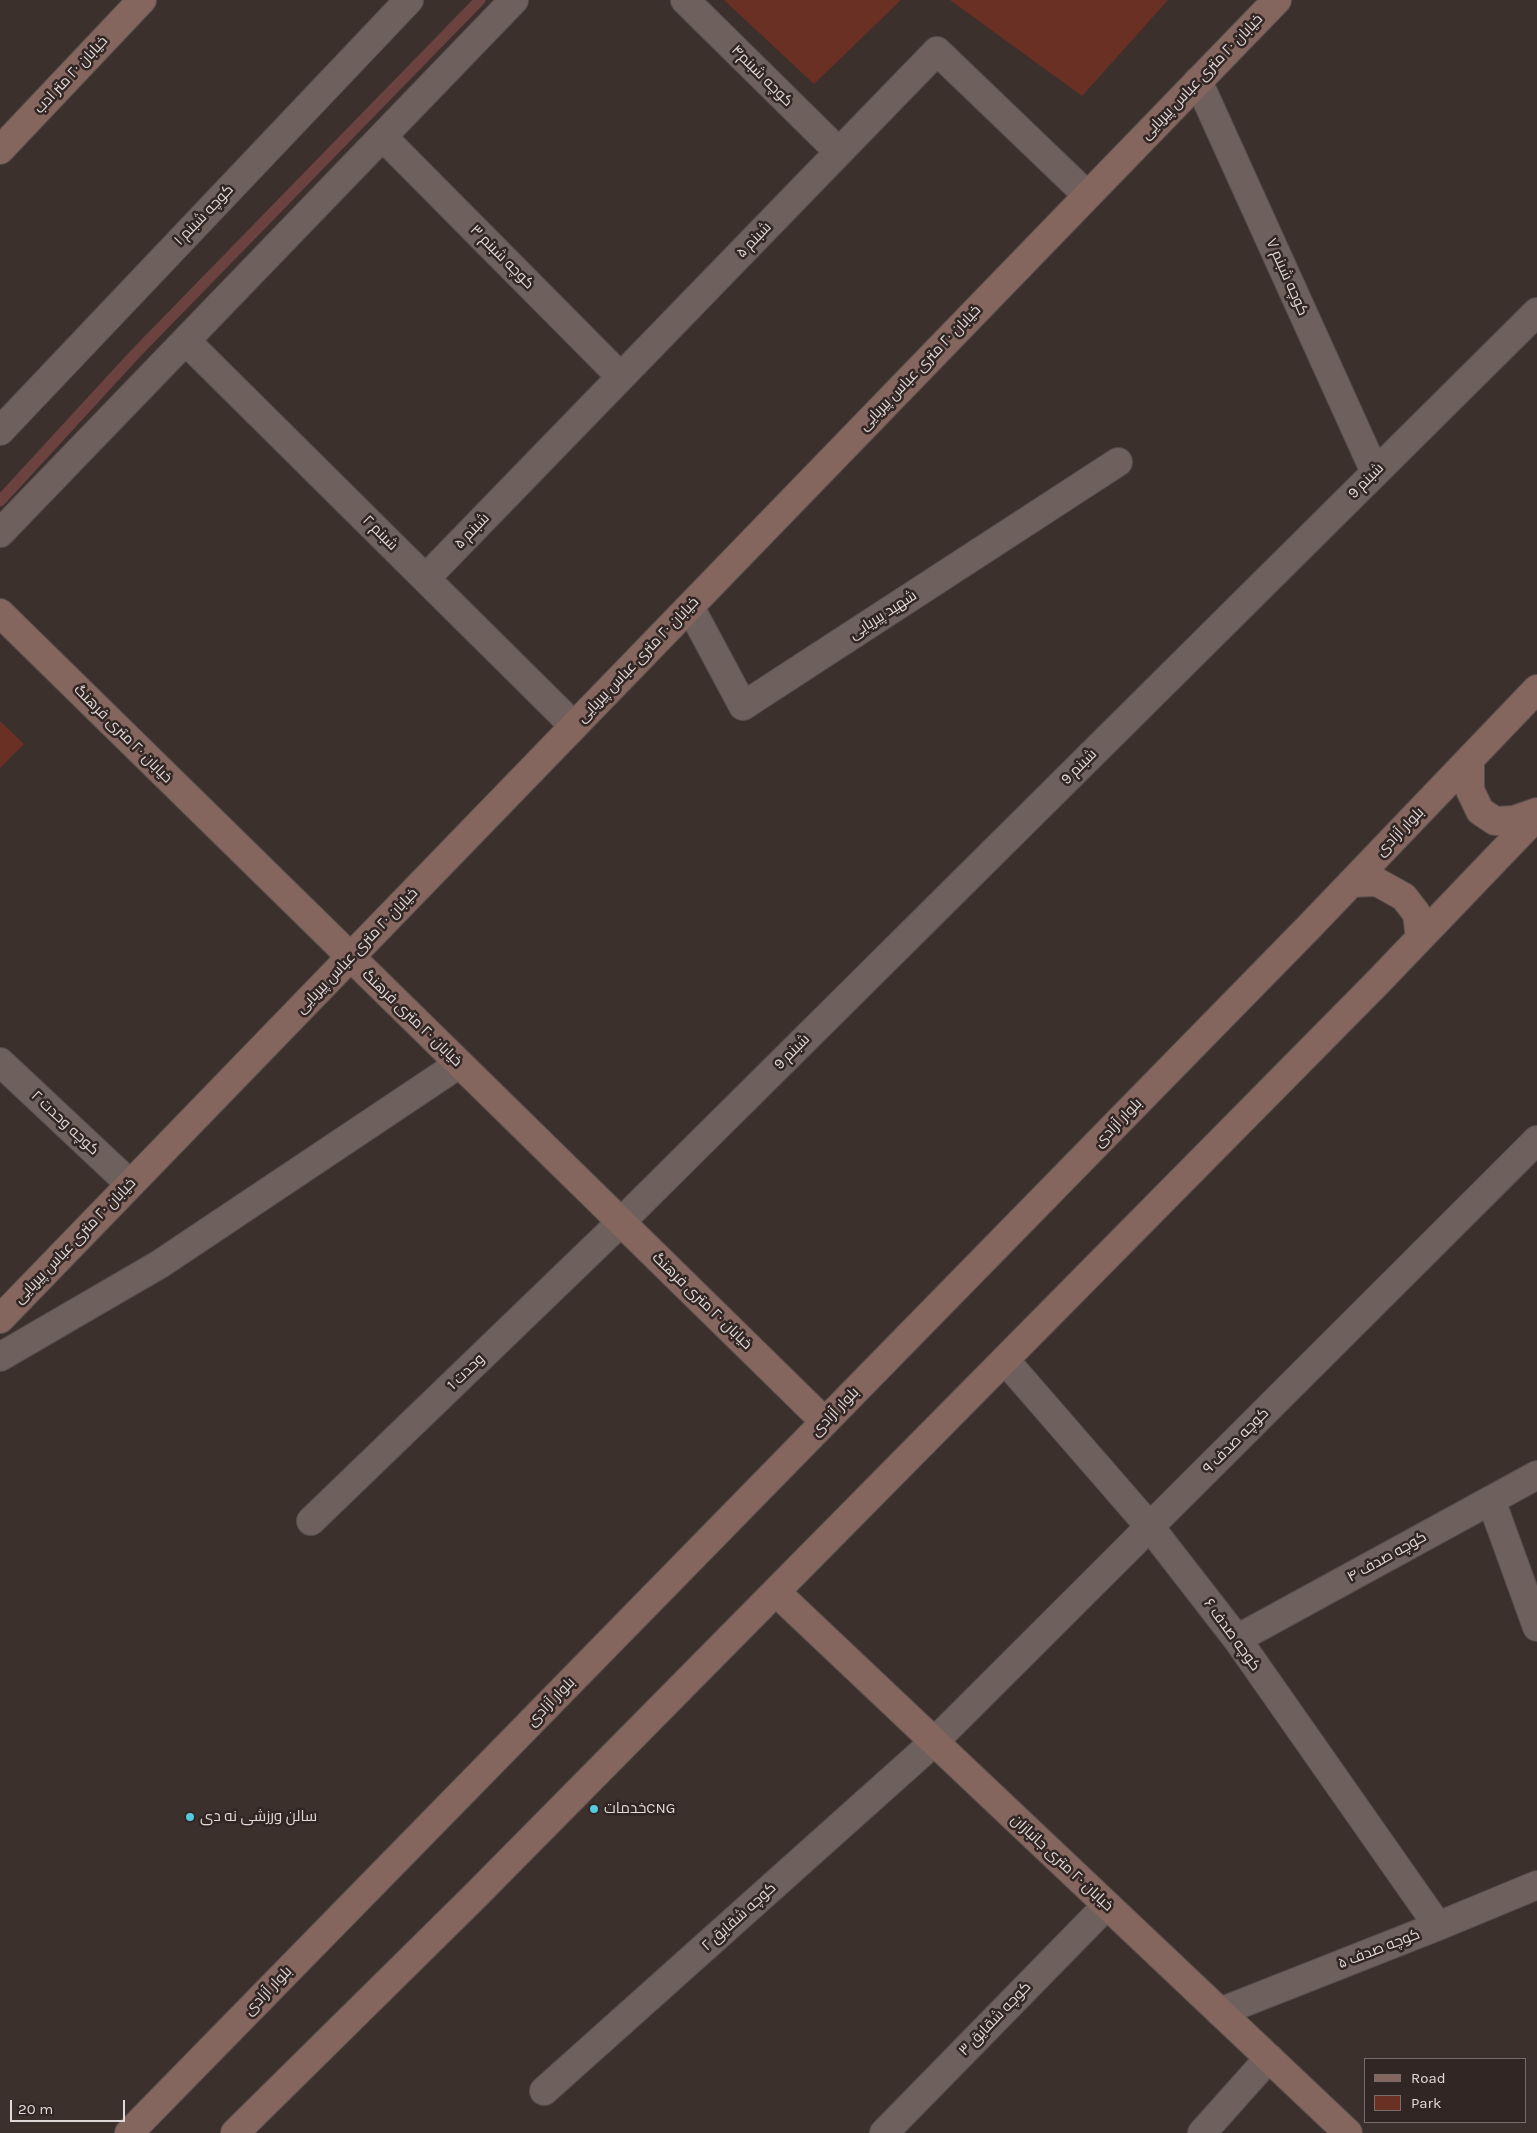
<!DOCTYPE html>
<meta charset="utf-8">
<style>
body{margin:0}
#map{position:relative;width:1537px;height:2133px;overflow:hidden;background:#3c302d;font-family:Karla,sans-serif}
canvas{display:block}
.legend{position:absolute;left:1364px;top:2058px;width:162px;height:65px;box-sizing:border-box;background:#312623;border:1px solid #776e6b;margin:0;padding:6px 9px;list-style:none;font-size:15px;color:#e1d9d7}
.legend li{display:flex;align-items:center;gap:10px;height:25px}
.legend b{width:25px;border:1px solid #776e6b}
.scale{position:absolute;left:10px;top:2100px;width:115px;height:22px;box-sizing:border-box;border:2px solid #e1d9d7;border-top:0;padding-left:6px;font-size:15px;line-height:18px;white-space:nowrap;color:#e1d9d7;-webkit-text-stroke:4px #312623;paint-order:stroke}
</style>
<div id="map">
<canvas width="1537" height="2133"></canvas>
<ul class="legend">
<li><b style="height:6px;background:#84665f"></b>Road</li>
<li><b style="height:14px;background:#6a3023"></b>Park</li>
</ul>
<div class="scale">20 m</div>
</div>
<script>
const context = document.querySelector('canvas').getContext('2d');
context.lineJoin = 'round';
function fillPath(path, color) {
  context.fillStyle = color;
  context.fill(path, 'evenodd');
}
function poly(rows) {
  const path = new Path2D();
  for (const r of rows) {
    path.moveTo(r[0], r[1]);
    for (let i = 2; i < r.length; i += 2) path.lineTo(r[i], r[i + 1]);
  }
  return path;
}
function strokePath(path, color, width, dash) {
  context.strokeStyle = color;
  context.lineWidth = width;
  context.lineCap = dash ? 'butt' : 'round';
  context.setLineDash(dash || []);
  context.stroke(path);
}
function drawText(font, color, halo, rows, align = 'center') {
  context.font = font + ' Karla,Cairo,sans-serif';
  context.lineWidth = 5;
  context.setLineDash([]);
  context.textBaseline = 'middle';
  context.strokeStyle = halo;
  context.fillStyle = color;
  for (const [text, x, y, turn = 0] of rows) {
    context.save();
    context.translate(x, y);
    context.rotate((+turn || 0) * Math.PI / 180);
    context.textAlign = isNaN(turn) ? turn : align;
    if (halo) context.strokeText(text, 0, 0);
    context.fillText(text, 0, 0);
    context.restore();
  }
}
const green = poly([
 [724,0,901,0,814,84],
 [950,0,1168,0,1082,96],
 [0,721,24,744,0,768]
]);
const stream = poly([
 [0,501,136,353,480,0]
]);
const street = poly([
 [685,0,839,152],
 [1198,81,1375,472],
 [383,137,621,377],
 [186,341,574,726],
 [0,431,409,0],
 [0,533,514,0],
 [426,578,937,51,1087,195],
 [690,607,743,706,1118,462],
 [0,1062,130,1184],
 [0,1357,160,1264,459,1064],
 [1005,1360,1150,1527,1237,1639,1438,1926],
 [1491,1500,1537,1627],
 [311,1521,621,1222,1537,312],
 [1237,1639,1537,1475],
 [1220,2012,1438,1926,1537,1885],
 [544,2091,934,1742,1537,1140],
 [884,2133,1107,1905],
 [1202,2133,1269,2058]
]);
const secondary = poly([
 [0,150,142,0],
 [0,613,825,1422],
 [1470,759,1470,790,1480,811,1495,821,1514,820,1537,812],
 [1351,883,1377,882,1404,897,1417,914,1420,938],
 [0,1319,1277,0],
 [776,1592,1348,2133],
 [129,2133,1310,926,1537,689],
 [235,2133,475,1896,1377,983,1537,816]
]);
const markers = [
 [594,1809,5,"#56c9e1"],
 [190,1817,5,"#56c9e1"]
];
const streetNames = [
 ["خیابان ۲۰ متر ادب",71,75,-47],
 ["کوچه شبنم۴",762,76,45],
 ["خیابان ۲۰ متری عباس پیریایی",1202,77,-46],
 ["کوچه شبنم ۱",204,215,-46],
 ["شبنم ۵",754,240,-46],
 ["کوچه شبنم ۳",502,257,45],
 ["کوچه شبنم ۷",1287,277,66],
 ["خیابان ۲۰ متری عباس پیریایی",920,368,-46],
 ["شبنم 9",1366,481,-45],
 ["شبنم ۵",472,531,-46],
 ["شبنم ۲",380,533,45],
 ["شهید پیریایی",883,615,-33],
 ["خیابان ۲۰ متری عباس پیریایی",638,660,-46],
 ["خیابان ۲۰ متری فرهنگ",123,734,45],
 ["شبنم 9",1079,767,-45],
 ["بلوار آزادی",1400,832,-46],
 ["خیابان ۲۰ متری عباس پیریایی",357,951,-46],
 ["خیابان ۲۰ متری فرهنگ",412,1018,44],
 ["شبنم 9",792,1052,-45],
 ["کوچه وحدت ۲",65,1123,43],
 ["بلوار آزادی",1118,1123,-46],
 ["خیابان ۲۰ متری عباس پیریایی",75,1241,-46],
 ["خیابان ۲۰ متری فرهنگ",702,1301,44],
 ["وحدت 1",466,1372,-44],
 ["بلوار آزادی",835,1412,-46],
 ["کوچه صدف ۹",1236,1441,-45],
 ["کوچه صدف ۴",1387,1557,-29],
 ["کوچه صدف ۶",1232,1635,54],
 ["بلوار آزادی",551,1702,-46],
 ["خیابان ۲۰ متری جانبازان",1062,1863,43],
 ["کوچه شقایق ۲",739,1917,-42],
 ["کوچه صدف ۵",1379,1949,-21],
 ["بلوار آزادی",268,1991,-46],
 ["کوچه شقایق ۳",995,2019,-46]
];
const poiNames = [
 ["خدماتCNG",604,1809],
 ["سالن ورزشی نه دی",200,1817]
];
fillPath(green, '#6a3023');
strokePath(stream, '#6c4240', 11);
strokePath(street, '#574e4b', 30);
strokePath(secondary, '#574e4b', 30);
strokePath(street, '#6d605d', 28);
strokePath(secondary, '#84665f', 28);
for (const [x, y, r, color] of markers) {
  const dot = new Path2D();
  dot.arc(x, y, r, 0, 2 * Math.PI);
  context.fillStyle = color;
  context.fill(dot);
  strokePath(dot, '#312623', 2);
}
drawText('15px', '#e1d9d7', '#312623', streetNames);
drawText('15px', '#e1d9d7', '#312623', poiNames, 'left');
</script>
